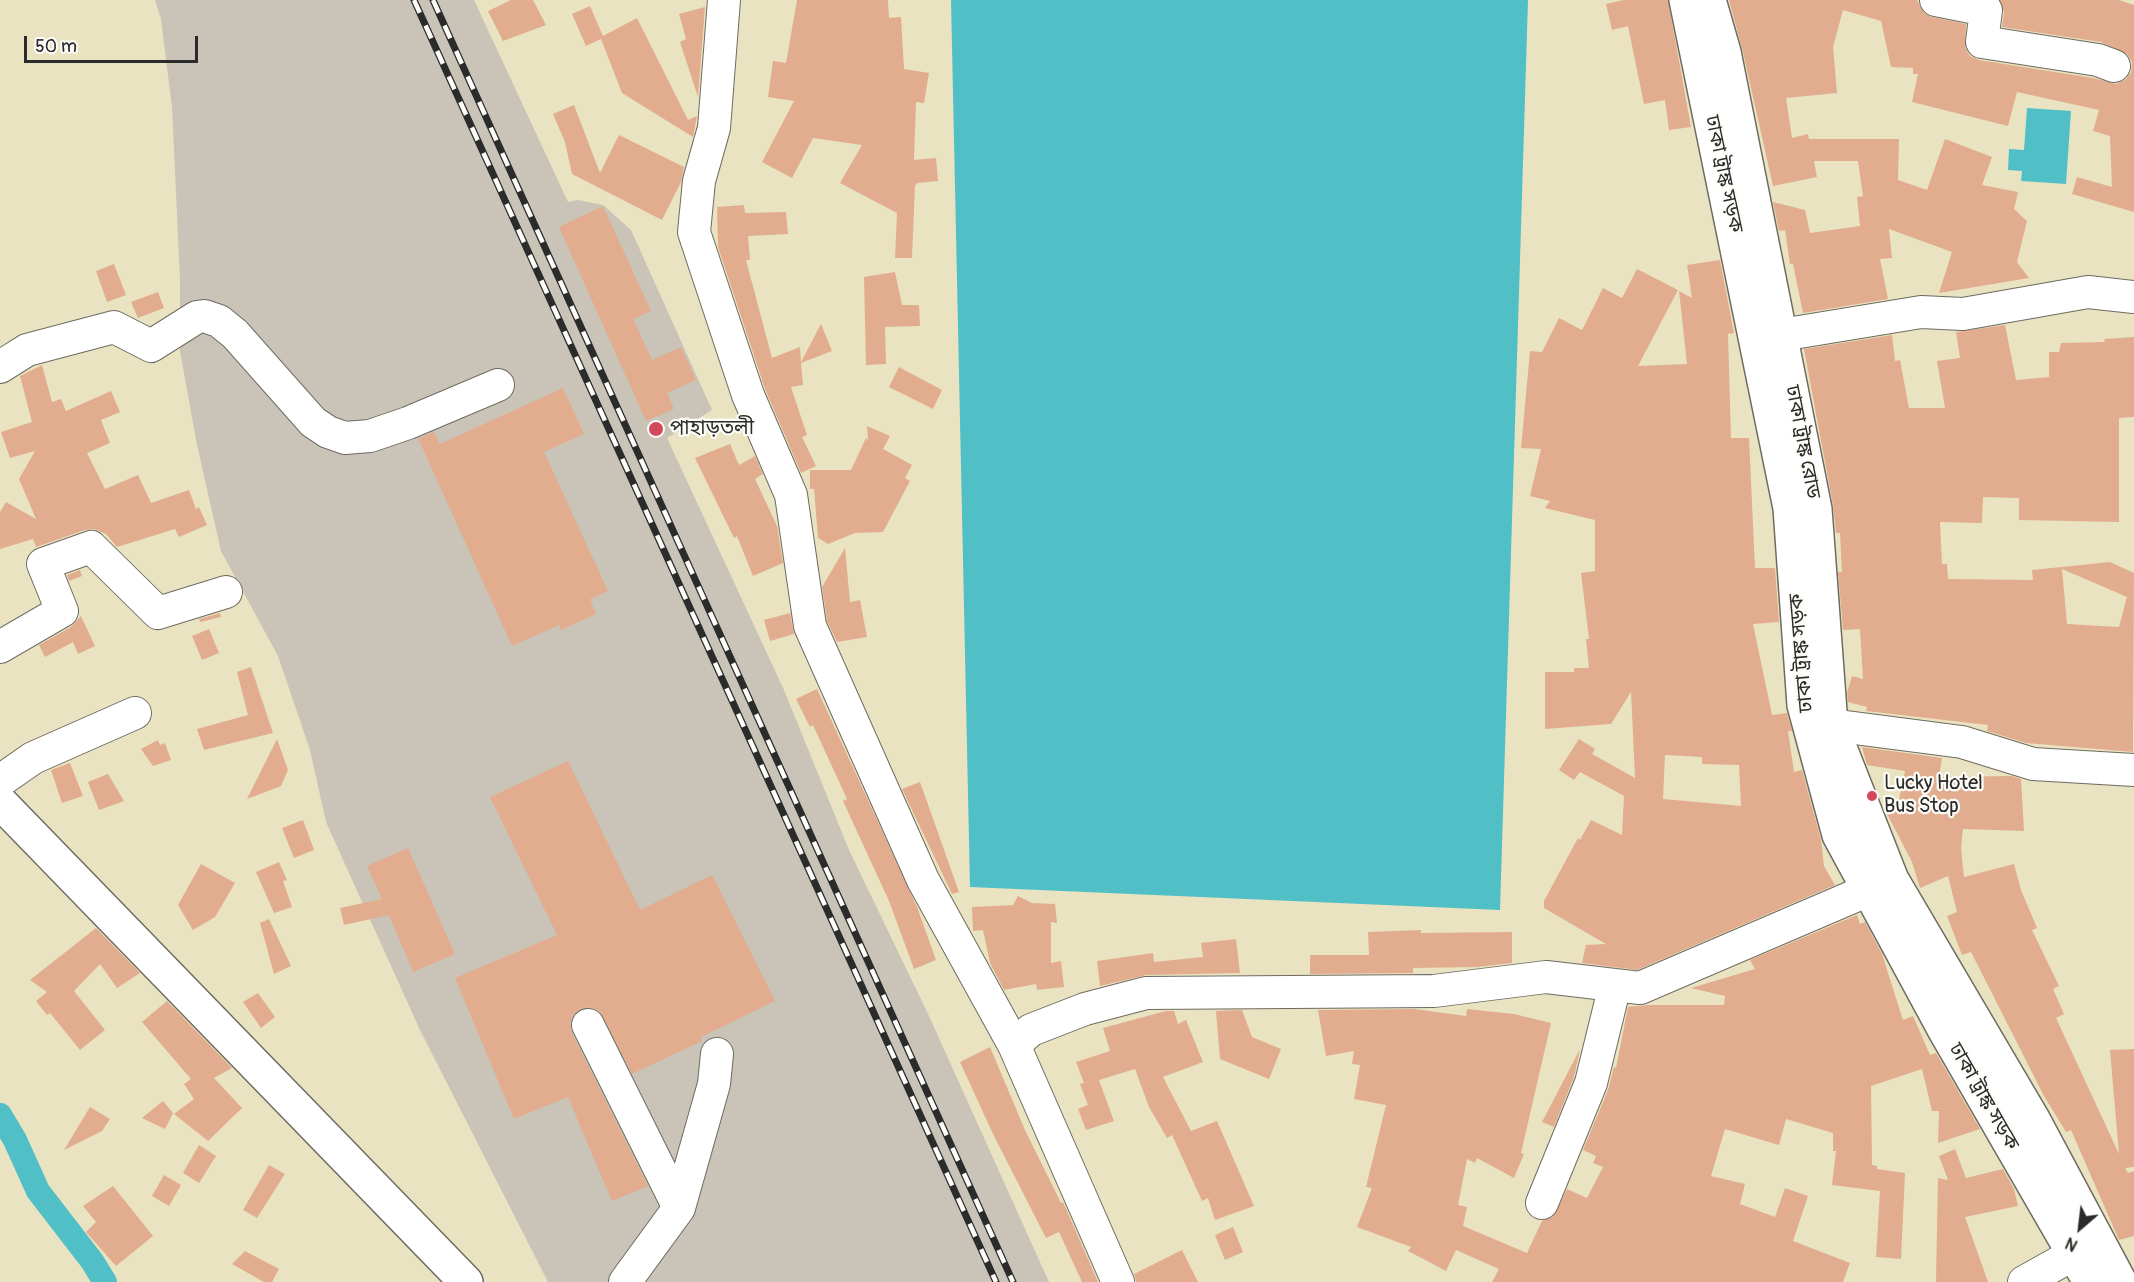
<!DOCTYPE html>
<meta charset="utf-8">
<style>
body{margin:0}
#map{position:relative;width:2134px;height:1282px;overflow:hidden;background:#e9e3c2;font-family:Pangolin,sans-serif}
canvas{display:block}
.north{position:absolute;left:2050px;top:1198px;width:60px;height:60px;-webkit-text-stroke:4px #fdfcf7;paint-order:stroke;rotate:208deg;font-size:16px;font-weight:700;line-height:24px;text-align:center;color:#2b2b2b}
.north::after{content:'';display:block;margin:auto;width:21px;height:27px;background:#2b2b2b;clip-path:polygon(50% 0,100% 100%,50% 72%,0 100%)}
.scale{position:absolute;left:24px;top:36px;width:174px;height:27px;box-sizing:border-box;border:3px solid #2b2b2b;border-top:0;padding-left:8px;font-size:18px;line-height:21px;white-space:nowrap;color:#2b2b2b;-webkit-text-stroke:4px #fdfcf7;paint-order:stroke}
</style>
<div id="map">
<canvas width="2134" height="1282"></canvas>
<div class="north">N</div>
<div class="scale">50 m</div>
</div>
<script>
const context = document.querySelector('canvas').getContext('2d');
context.lineJoin = 'round';
function fillPath(path, color) {
  context.fillStyle = color;
  context.fill(path, 'evenodd');
}
function poly(rows) {
  const path = new Path2D();
  for (const r of rows) {
    path.moveTo(r[0], r[1]);
    for (let i = 2; i < r.length; i += 2) path.lineTo(r[i], r[i + 1]);
  }
  return path;
}
function strokePath(path, color, width, dash) {
  context.strokeStyle = color;
  context.lineWidth = width;
  context.lineCap = dash ? 'butt' : 'round';
  context.setLineDash(dash || []);
  context.stroke(path);
}
function drawText(font, color, halo, rows, align = 'center') {
  context.font = font + ' Pangolin,"Noto Sans Bengali",sans-serif';
  context.lineWidth = 4.5;
  context.setLineDash([]);
  context.textBaseline = 'middle';
  context.strokeStyle = halo;
  context.fillStyle = color;
  for (const [text, x, y, turn = 0] of rows) {
    context.save();
    context.translate(x, y);
    context.rotate((+turn || 0) * Math.PI / 180);
    context.textAlign = isNaN(turn) ? turn : align;
    if (halo) context.strokeText(text, 0, 0);
    context.fillText(text, 0, 0);
    context.restore();
  }
}
const industrial = poly([
 [155,0,474,0,568,202,578,200,603,205,631,230,712,410,667,438,784,690,849,850,929,1016,1049,1282,548,1282,420,1030,349,873,326,822,310,750,278,656,221,551,197,445,180,351,180,279,172,107,161,19]
]);
const water = poly([
 [951,0,1528,0,1500,910,970,887],
 [2027,108,2071,111,2066,184,2021,181,2022,171,2008,170,2009,149,2024,150]
]);
const canal = poly([
 [0,1115,15,1140,38,1191,92,1261,105,1282]
]);
const building = poly([
 [511,0,533,0,546,25,503,41,488,11],
 [797,0,888,0,889,18,901,17,904,69,929,73,924,103,916,102,914,160,936,158,938,181,917,183,915,186,912,258,895,258,897,213,840,183,862,145,813,138,792,178,762,162,794,101,768,97,773,61,786,63],
 [1624,0,1668,0,1691,127,1669,130,1665,100,1644,104,1628,26,1612,30,1606,4],
 [1729,0,1917,0,1924,13,1932,17,1966,24,1965,48,1970,56,1979,60,2093,78,2116,84,2125,80,2131,73,2132,62,2127,54,2101,42,2002,27,2004,12,2000,0,2119,0,2134,5,2134,212,2072,194,2077,177,2112,187,2110,136,2093,131,2099,110,2017,92,2008,126,1912,102,1918,74,1913,74,1913,68,1891,67,1881,21,1843,10,1833,47,1837,93,1786,98,1792,138,1808,134,1809,139,1899,139,1898,180,1927,190,1945,139,1992,157,1982,185,2018,192,2014,209,2027,221,2017,262,2029,278,1939,293,1952,252,1889,229,1892,258,1880,259,1888,299,1803,313,1793,264,1790,264,1785,230,1779,231,1773,202,1805,210,1810,233,1860,226,1857,197,1863,196,1858,161,1814,161,1817,177,1773,186,1742,48],
 [590,6,603,36,637,18,688,120,697,116,693,137,622,93,601,39,586,46,572,14],
 [705,7,698,97,680,42,686,39,679,14],
 [574,105,600,173,619,135,684,167,681,182,662,220,572,174,565,142,553,114],
 [744,205,745,213,786,212,788,234,748,236,750,260,746,260,772,358,800,347,801,362,821,324,832,351,801,363,803,385,791,387,807,435,802,437,816,466,801,473,765,389,718,247,717,207],
 [603,206,651,311,633,319,652,360,681,347,696,380,667,393,674,409,646,421,559,227],
 [1720,260,1734,333,1728,334,1731,438,1749,438,1755,568,1775,568,1779,622,1753,624,1772,715,1787,713,1792,731,1788,731,1794,772,1802,770,1821,840,1824,866,1835,885,1637,970,1582,963,1586,945,1606,944,1544,908,1544,901,1578,838,1580,840,1591,820,1622,835,1624,796,1580,772,1574,780,1559,770,1579,739,1595,749,1592,754,1635,778,1631,692,1611,724,1545,729,1545,672,1574,672,1574,668,1589,668,1586,639,1589,639,1581,573,1595,571,1595,520,1545,508,1550,501,1530,496,1541,449,1521,448,1530,351,1542,352,1559,318,1582,330,1603,288,1622,298,1637,269,1678,290,1638,366,1687,364,1679,291,1692,298,1687,265],
 [1665,755,1702,757,1702,764,1739,765,1741,806,1663,799],
 [114,264,126,295,107,302,96,271],
 [895,272,902,305,919,305,920,326,885,327,886,364,866,365,864,277],
 [158,292,164,308,138,318,131,302],
 [2005,325,2016,380,2049,377,2049,352,2059,352,2061,343,2105,342,2104,339,2134,337,2134,417,2119,418,2119,522,2019,520,2019,498,1983,497,1982,523,1940,522,1942,564,1947,564,1948,579,2033,580,2032,570,2110,562,2134,573,2133,752,2026,743,1987,731,1988,725,1866,711,1867,707,1848,702,1847,693,1852,676,1863,679,1860,629,1843,630,1838,572,1842,572,1840,533,1836,533,1833,505,1804,349,1892,335,1895,361,1900,360,1909,408,1945,408,1937,361,1960,358,1956,332],
 [2062,569,2127,597,2119,627,2067,624],
 [42,365,52,402,61,399,66,411,111,391,120,412,101,420,110,443,87,453,105,489,138,475,151,503,189,490,196,509,199,507,207,525,179,537,175,529,117,547,106,534,94,529,85,530,36,547,33,539,0,549,0,512,6,502,36,519,19,479,35,451,10,458,1,432,32,422,20,376],
 [899,367,942,390,933,409,889,387],
 [563,388,584,434,544,452,608,591,590,599,596,614,561,630,559,625,512,646,418,438,434,432,440,444],
 [867,426,890,436,883,449,912,465,905,478,910,481,883,532,855,533,828,544,818,538,814,489,810,489,810,470,851,470,866,438,868,441],
 [730,444,739,465,755,456,763,474,755,479,777,526,783,563,753,576,737,536,734,538,695,458],
 [845,548,850,602,860,600,867,637,837,642,827,621,822,587],
 [80,570,82,576,69,581,67,575],
 [220,613,221,617,200,622,199,619],
 [790,613,794,634,770,641,764,620],
 [81,616,95,646,78,654,73,642,45,657,39,645,71,627],
 [209,629,219,653,202,660,192,636],
 [251,667,273,733,204,750,197,729,248,715,237,672],
 [817,689,917,907,936,960,914,969,889,901,843,801,847,799,813,725,810,727,796,699],
 [277,739,288,770,281,786,247,799],
 [158,740,160,745,165,743,171,760,153,766,141,749],
 [1862,747,1942,758,1939,777,2011,776,2021,779,2024,831,1963,829,1961,848,1964,877,2014,864,2021,890,2037,928,2032,930,2059,986,2053,989,2064,1014,2056,1018,2119,1154,2110,1050,2134,1049,2134,1167,2125,1168,2128,1173,2134,1171,2134,1236,2119,1240,2071,1130,2066,1132,2044,1096,1971,952,1962,955,1947,916,1957,912,1948,876,1920,888,1912,862,1884,808,1899,800,1905,771,1867,765],
 [568,761,640,910,712,875,775,1001,701,1037,702,1041,632,1074,598,1010,589,1007,581,1009,573,1015,570,1023,572,1033,648,1186,612,1201,568,1097,514,1119,455,978,557,935,490,797],
 [70,763,83,796,62,803,51,770],
 [108,774,124,801,99,810,88,782],
 [920,782,959,892,952,894,902,789],
 [303,820,314,850,294,858,282,828],
 [408,848,455,954,413,972,389,915,344,925,340,908,382,899,367,866],
 [279,862,287,880,283,881,292,907,274,913,256,872],
 [201,864,235,883,215,917,193,930,178,905],
 [1018,896,1032,903,1055,904,1057,923,1051,922,1051,963,1061,961,1064,987,1037,990,1036,984,1004,990,990,963,983,930,973,931,972,907,1013,905],
 [1857,915,1860,924,1865,922,1882,954,1903,1020,1913,1016,1930,1055,1936,1053,1980,1129,1938,1143,1939,1111,1932,1111,1922,1069,1871,1086,1872,1165,1877,1166,1877,1169,1905,1173,1901,1259,1876,1257,1880,1191,1832,1185,1836,1151,1833,1151,1833,1133,1786,1119,1779,1145,1725,1129,1711,1176,1745,1184,1740,1204,1775,1217,1785,1188,1808,1196,1793,1241,1850,1263,1843,1282,1492,1282,1499,1269,1456,1250,1446,1271,1408,1251,1411,1247,1357,1227,1372,1188,1366,1187,1386,1105,1354,1099,1360,1065,1352,1064,1354,1051,1326,1056,1318,1010,1414,1009,1466,1016,1467,1009,1514,1014,1551,1023,1521,1153,1524,1154,1514,1178,1477,1158,1475,1163,1467,1159,1458,1205,1467,1207,1463,1226,1527,1253,1542,1221,1553,1217,1567,1189,1587,1198,1603,1167,1593,1163,1596,1156,1583,1150,1608,1090,1614,1067,1616,1068,1628,1007,1647,1005,1724,1005,1725,996,1691,988,1755,969,1750,960],
 [269,919,291,966,274,974,260,923],
 [96,928,140,973,117,988,100,964,74,991,105,1030,80,1050,50,1013,47,1015,36,1001,47,992,30,980],
 [1421,930,1421,933,1512,932,1512,963,1478,967,1413,968,1413,973,1310,974,1310,955,1369,955,1368,932],
 [1236,939,1240,973,1146,975,1100,986,1097,961,1153,953,1154,962,1203,957,1201,943],
 [258,993,275,1017,261,1028,243,1002],
 [167,1001,232,1068,214,1078,242,1108,208,1141,174,1114,194,1099,184,1084,191,1079,142,1022],
 [1242,1010,1252,1037,1281,1049,1269,1079,1220,1059,1216,1011],
 [1166,1011,1174,1011,1178,1024,1186,1020,1203,1062,1163,1077,1191,1131,1217,1121,1254,1206,1215,1220,1208,1198,1202,1201,1172,1135,1167,1138,1149,1107,1135,1069,1099,1080,1114,1121,1086,1130,1078,1109,1088,1105,1080,1084,1084,1083,1076,1062,1110,1051,1103,1028],
 [990,1047,1025,1130,1061,1203,1063,1202,1098,1282,1082,1282,1059,1232,1046,1238,993,1134,960,1062],
 [1580,1049,1574,1077,1554,1127,1542,1122],
 [163,1101,173,1113,165,1129,142,1118],
 [90,1107,110,1119,102,1131,64,1150],
 [199,1145,216,1156,199,1183,183,1173],
 [1955,1149,1966,1178,2003,1169,2014,1189,2018,1206,1965,1217,1988,1282,1936,1282,1938,1178,1948,1180,1939,1156],
 [269,1165,285,1174,257,1218,243,1210],
 [164,1175,181,1185,169,1206,152,1196],
 [113,1186,153,1236,116,1266,86,1232,96,1222,83,1206],
 [1233,1227,1243,1252,1225,1260,1215,1235],
 [1182,1250,1198,1282,1136,1282,1134,1274],
 [245,1251,279,1269,272,1282,264,1282,232,1264]
]);
const minor = poly([
 [724,0,714,128,699,181,694,232,748,395,791,495,810,626,923,880,1014,1045],
 [1936,0,1986,10,1982,42,2098,60,2114,66],
 [1781,335,1921,312,1963,314,2088,292,2134,297],
 [0,367,27,350,114,327,151,346,197,317,204,316,219,321,235,334,313,422,328,432,345,438,370,436,408,423,498,385],
 [0,647,62,611,43,564,91,547,158,613,226,592],
 [1831,725,1962,742,2033,764,2134,770],
 [0,781,33,758,135,713],
 [588,1025,679,1208],
 [1542,1203,1591,1083,1615,985],
 [625,1282,679,1208,714,1084,717,1054],
 [1118,1282,1014,1045,1031,1030,1085,1009,1146,993,1434,991,1546,977,1640,988,1892,880],
 [2024,1282,2074,1254]
]);
const major = poly([
 [1686,0,1790,508,1804,705,1839,835,1944,1029,2090,1282],
 [1709,0,1724,52,1815,509,1831,725,1892,880,2034,1121,2120,1282],
 [0,802,466,1282]
]);
const rail = poly([
 [414,0,996,1282],
 [433,0,1013,1282]
]);
const markers = [
 [656,429,8,"#d1495b"],
 [1872,796,6,"#d1495b"]
];
const streetNames = [
 ["ঢাকা ট্রাঙ্ক সড়ক",1723,174,78],
 ["ঢাকা ট্রাঙ্ক রোড",1802,442,79],
 ["ঢাকা ট্রাঙ্ক সড়ক",1802,653,-95],
 ["ঢাকা ট্রাঙ্ক সড়ক",1983,1097,60]
];
const poiNames = [
 ["পাহাড়তলী",670,429],
 ["Lucky Hotel",1884,784],
 ["Bus Stop",1884,807]
];
fillPath(industrial, '#cac3b8');
fillPath(water, '#51bfc6');
strokePath(canal, '#51bfc6', 24);
fillPath(building, '#e1ad8e');
strokePath(minor, '#6e6b60', 34);
strokePath(major, '#6e6b60', 36);
strokePath(minor, '#fff', 32);
strokePath(major, '#fff', 33);
strokePath(rail, '#2b2b2b', 7);
strokePath(rail, '#fdfcf7', 4.5, [14]);
for (const [x, y, r, color] of markers) {
  const dot = new Path2D();
  dot.arc(x, y, r, 0, 2 * Math.PI);
  context.fillStyle = color;
  context.fill(dot);
  strokePath(dot, '#fdfcf7', 2);
}
drawText('20px', '#2b2b2b', '#fdfcf7', streetNames);
drawText('20px', '#2b2b2b', '#fdfcf7', poiNames, 'left');
</script>
